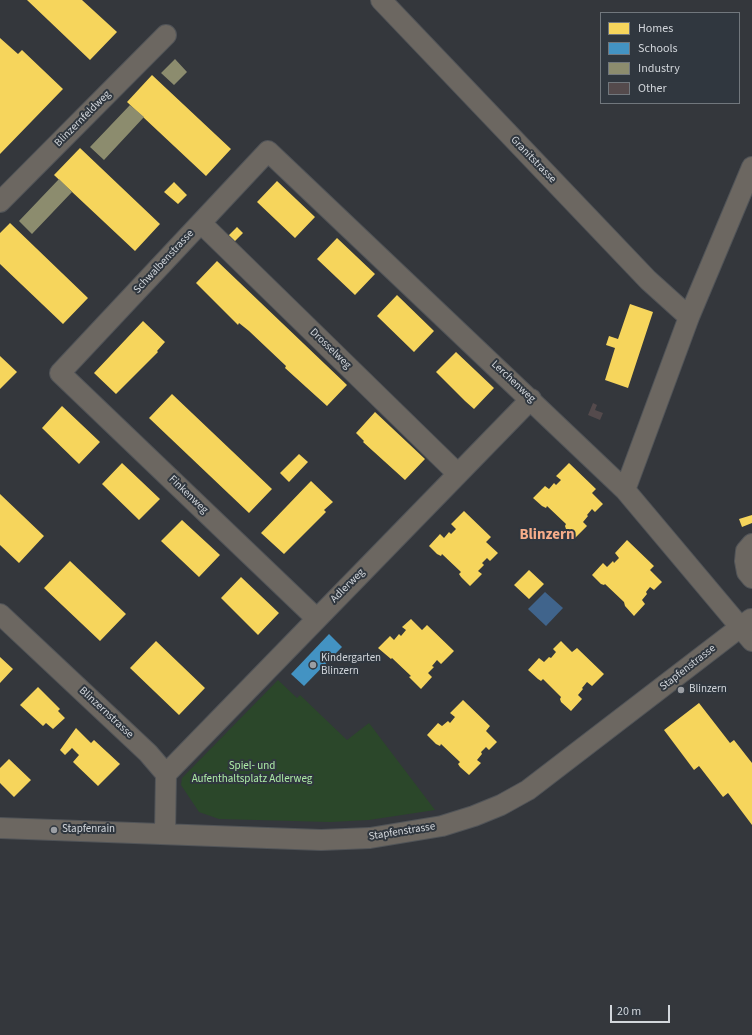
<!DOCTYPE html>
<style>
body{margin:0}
#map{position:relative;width:752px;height:1035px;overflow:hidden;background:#34373c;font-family:"Source Sans 3",sans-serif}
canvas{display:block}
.legend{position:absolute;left:600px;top:12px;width:140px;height:92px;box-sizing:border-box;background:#30373f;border:1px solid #71777d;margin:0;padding:5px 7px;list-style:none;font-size:12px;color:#d2d6db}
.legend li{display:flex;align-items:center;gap:8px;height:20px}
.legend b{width:20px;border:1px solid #71777d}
.scale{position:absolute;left:610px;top:1005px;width:60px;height:18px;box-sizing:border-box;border:2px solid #d2d6db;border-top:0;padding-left:5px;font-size:12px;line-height:14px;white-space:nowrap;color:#d2d6db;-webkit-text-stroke:3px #30373f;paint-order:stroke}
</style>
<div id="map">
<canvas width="752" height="1035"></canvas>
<ul class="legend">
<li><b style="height:11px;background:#f6d55c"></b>Homes</li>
<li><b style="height:11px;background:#4393c3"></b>Schools</li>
<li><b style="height:11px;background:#8c8c6e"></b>Industry</li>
<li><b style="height:11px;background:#544a4c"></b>Other</li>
</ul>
<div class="scale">20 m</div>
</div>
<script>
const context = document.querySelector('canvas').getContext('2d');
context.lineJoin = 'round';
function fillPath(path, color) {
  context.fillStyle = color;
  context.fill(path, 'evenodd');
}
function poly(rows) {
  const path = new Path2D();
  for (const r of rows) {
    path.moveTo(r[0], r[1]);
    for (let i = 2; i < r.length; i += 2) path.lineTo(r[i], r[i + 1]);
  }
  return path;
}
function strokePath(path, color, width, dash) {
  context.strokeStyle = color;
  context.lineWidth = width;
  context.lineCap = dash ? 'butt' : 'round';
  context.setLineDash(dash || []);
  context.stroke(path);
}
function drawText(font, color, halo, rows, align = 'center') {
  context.font = font + ' "Source Sans 3",sans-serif';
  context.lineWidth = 4;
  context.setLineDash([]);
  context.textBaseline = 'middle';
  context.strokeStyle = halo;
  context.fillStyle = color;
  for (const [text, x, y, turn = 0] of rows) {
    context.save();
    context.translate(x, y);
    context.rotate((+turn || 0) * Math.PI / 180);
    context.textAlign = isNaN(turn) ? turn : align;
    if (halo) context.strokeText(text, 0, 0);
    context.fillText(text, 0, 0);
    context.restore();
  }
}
const green = poly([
 [278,680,297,698,300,695,347,740,369,723,435,810,369,820,330,822,219,819,199,812,181,785,182,778]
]);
const water = poly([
 [545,592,563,608,546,626,528,609]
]);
const homes = poly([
 [27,0,82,0,117,32,90,60],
 [0,38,18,54,22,50,63,89,0,154],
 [152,75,231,149,206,176,127,102],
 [80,148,160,224,135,251,54,175],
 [277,181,315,217,295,238,257,202],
 [174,182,187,195,178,204,164,192],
 [10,223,88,298,63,324,0,264,0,233],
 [237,227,243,233,231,245,225,239],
 [337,238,375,274,355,295,317,259],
 [217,261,347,385,327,406,285,368,286,366,249,331,239,323,238,325,196,283],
 [397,295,434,331,414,352,377,316],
 [630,304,653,312,628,388,605,380,615,348,606,345,609,336,618,339],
 [143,321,165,342,157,351,158,352,116,394,94,373],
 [456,352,494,388,474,409,465,401,436,372],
 [0,356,17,372,0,389],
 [172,394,272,489,249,513,149,418],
 [62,406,100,442,79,464,42,428],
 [375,412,425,459,405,480,363,442,364,441,356,433],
 [299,454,308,462,289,482,280,473],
 [122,463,160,499,139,520,102,484],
 [569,463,596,489,592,493,603,504,595,512,592,509,587,515,588,516,583,522,587,526,575,538,566,529,565,526,566,524,547,506,546,508,542,506,533,498,545,486,549,489,554,483,556,485,561,480,556,476],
 [311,481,333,502,324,510,326,512,284,554,261,533],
 [0,494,44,536,19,563,0,545],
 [464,511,491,537,486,542,498,553,490,561,487,558,482,563,484,565,478,571,482,574,470,586,461,577,459,574,461,572,442,554,441,556,437,554,429,546,440,534,444,538,449,532,451,534,456,529,451,524],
 [752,515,752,523,742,527,739,519],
 [182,520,220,555,199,577,161,541],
 [627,540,654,566,650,570,662,582,654,590,650,587,646,592,647,594,642,600,645,604,634,616,625,606,624,602,605,584,604,585,601,584,592,575,603,563,607,567,613,561,614,563,619,558,615,553],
 [70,561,126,614,100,641,44,588],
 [529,570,544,584,529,599,514,585],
 [241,577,279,613,258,635,221,598],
 [411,619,422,630,427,625,454,651,441,664,437,660,432,666,434,667,428,673,432,677,421,689,409,677,411,676,392,658,391,659,378,648,390,636,394,640,399,634,401,636,406,630,402,627],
 [156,641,205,688,179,715,130,668],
 [561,641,572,652,577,648,604,674,592,686,587,682,582,688,583,689,578,695,582,699,571,711,561,702,560,699,561,697,543,679,541,681,538,679,528,670,539,658,544,662,549,657,551,658,556,652,553,649],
 [0,657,13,669,0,683],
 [38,687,60,709,58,711,65,718,53,729,46,723,43,726,20,705],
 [463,700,490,726,486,731,497,742,489,750,486,747,481,752,482,754,477,760,481,763,469,775,460,767,458,764,460,762,441,744,440,746,436,744,427,735,438,723,442,726,448,721,450,723,455,717,450,713],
 [699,703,730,743,734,740,752,763,752,825,728,793,723,797,699,766,694,770,664,730],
 [76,728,91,743,94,740,120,764,98,786,73,762,79,755,72,748,65,755,60,750],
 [9,759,31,780,14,797,0,783,0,768]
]);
const schools = poly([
 [329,634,342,647,304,686,291,674]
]);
const industry = poly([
 [175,59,187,72,174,85,161,73],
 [130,105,144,117,104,160,90,147],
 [59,179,72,192,32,234,19,221]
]);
const building = poly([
 [593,403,597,405,595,410,603,413,600,420,588,415]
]);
const minor = poly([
 [381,0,648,280,689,317],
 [0,202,166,35],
 [201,223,458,474],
 [625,490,689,317,752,167],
 [752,544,746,551,745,561,747,572,752,578],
 [0,614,148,753,166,774,165,834],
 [316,618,60,373,268,151,625,490,752,641],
 [166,774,531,399],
 [0,828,321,840,370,838,442,826,474,816,501,805,528,790,751,619]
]);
const markers = [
 [313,665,4,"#9b9ea3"],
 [681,690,4,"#9b9ea3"],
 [54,830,4,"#9b9ea3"]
];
const streetNames = [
 ["Blinzernfeldweg",83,119,-45],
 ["Granitstrasse",533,160,46],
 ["Schwalbenstrasse",164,262,-47],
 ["Drosselweg",330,349,44],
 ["Lerchenweg",513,382,43],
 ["Finkenweg",188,495,44],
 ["Adlerweg",348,586,-45],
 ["Stapfenstrasse",688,668,-38],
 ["Blinzernstrasse",106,713,43],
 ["Stapfenstrasse",402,832,-9]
];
const poiNames = [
 ["Kindergarten",321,659],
 ["Blinzern",321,672],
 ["Blinzern",689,690],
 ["Stapfenrain",62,830]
];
const parkNames = [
 ["Spiel- und",252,767],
 ["Aufenthaltsplatz Adlerweg",252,780]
];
const districtNames = [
 ["Blinzern",547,536]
];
fillPath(green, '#2b472a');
fillPath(water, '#40648c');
fillPath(homes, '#f6d55c');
fillPath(schools, '#4393c3');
fillPath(industry, '#8c8c6e');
fillPath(building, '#544a4c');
strokePath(minor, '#515458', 22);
strokePath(minor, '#6c6761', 20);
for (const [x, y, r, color] of markers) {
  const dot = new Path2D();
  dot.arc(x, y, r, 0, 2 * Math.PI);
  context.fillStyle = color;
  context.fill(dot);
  strokePath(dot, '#30373f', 1.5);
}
drawText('11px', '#d2d6db', '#30373f', streetNames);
drawText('11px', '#d2d6db', '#30373f', poiNames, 'left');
drawText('11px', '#aeeca7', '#30373f', parkNames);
drawText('bold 15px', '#f7ad8a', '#30373f', districtNames);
</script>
